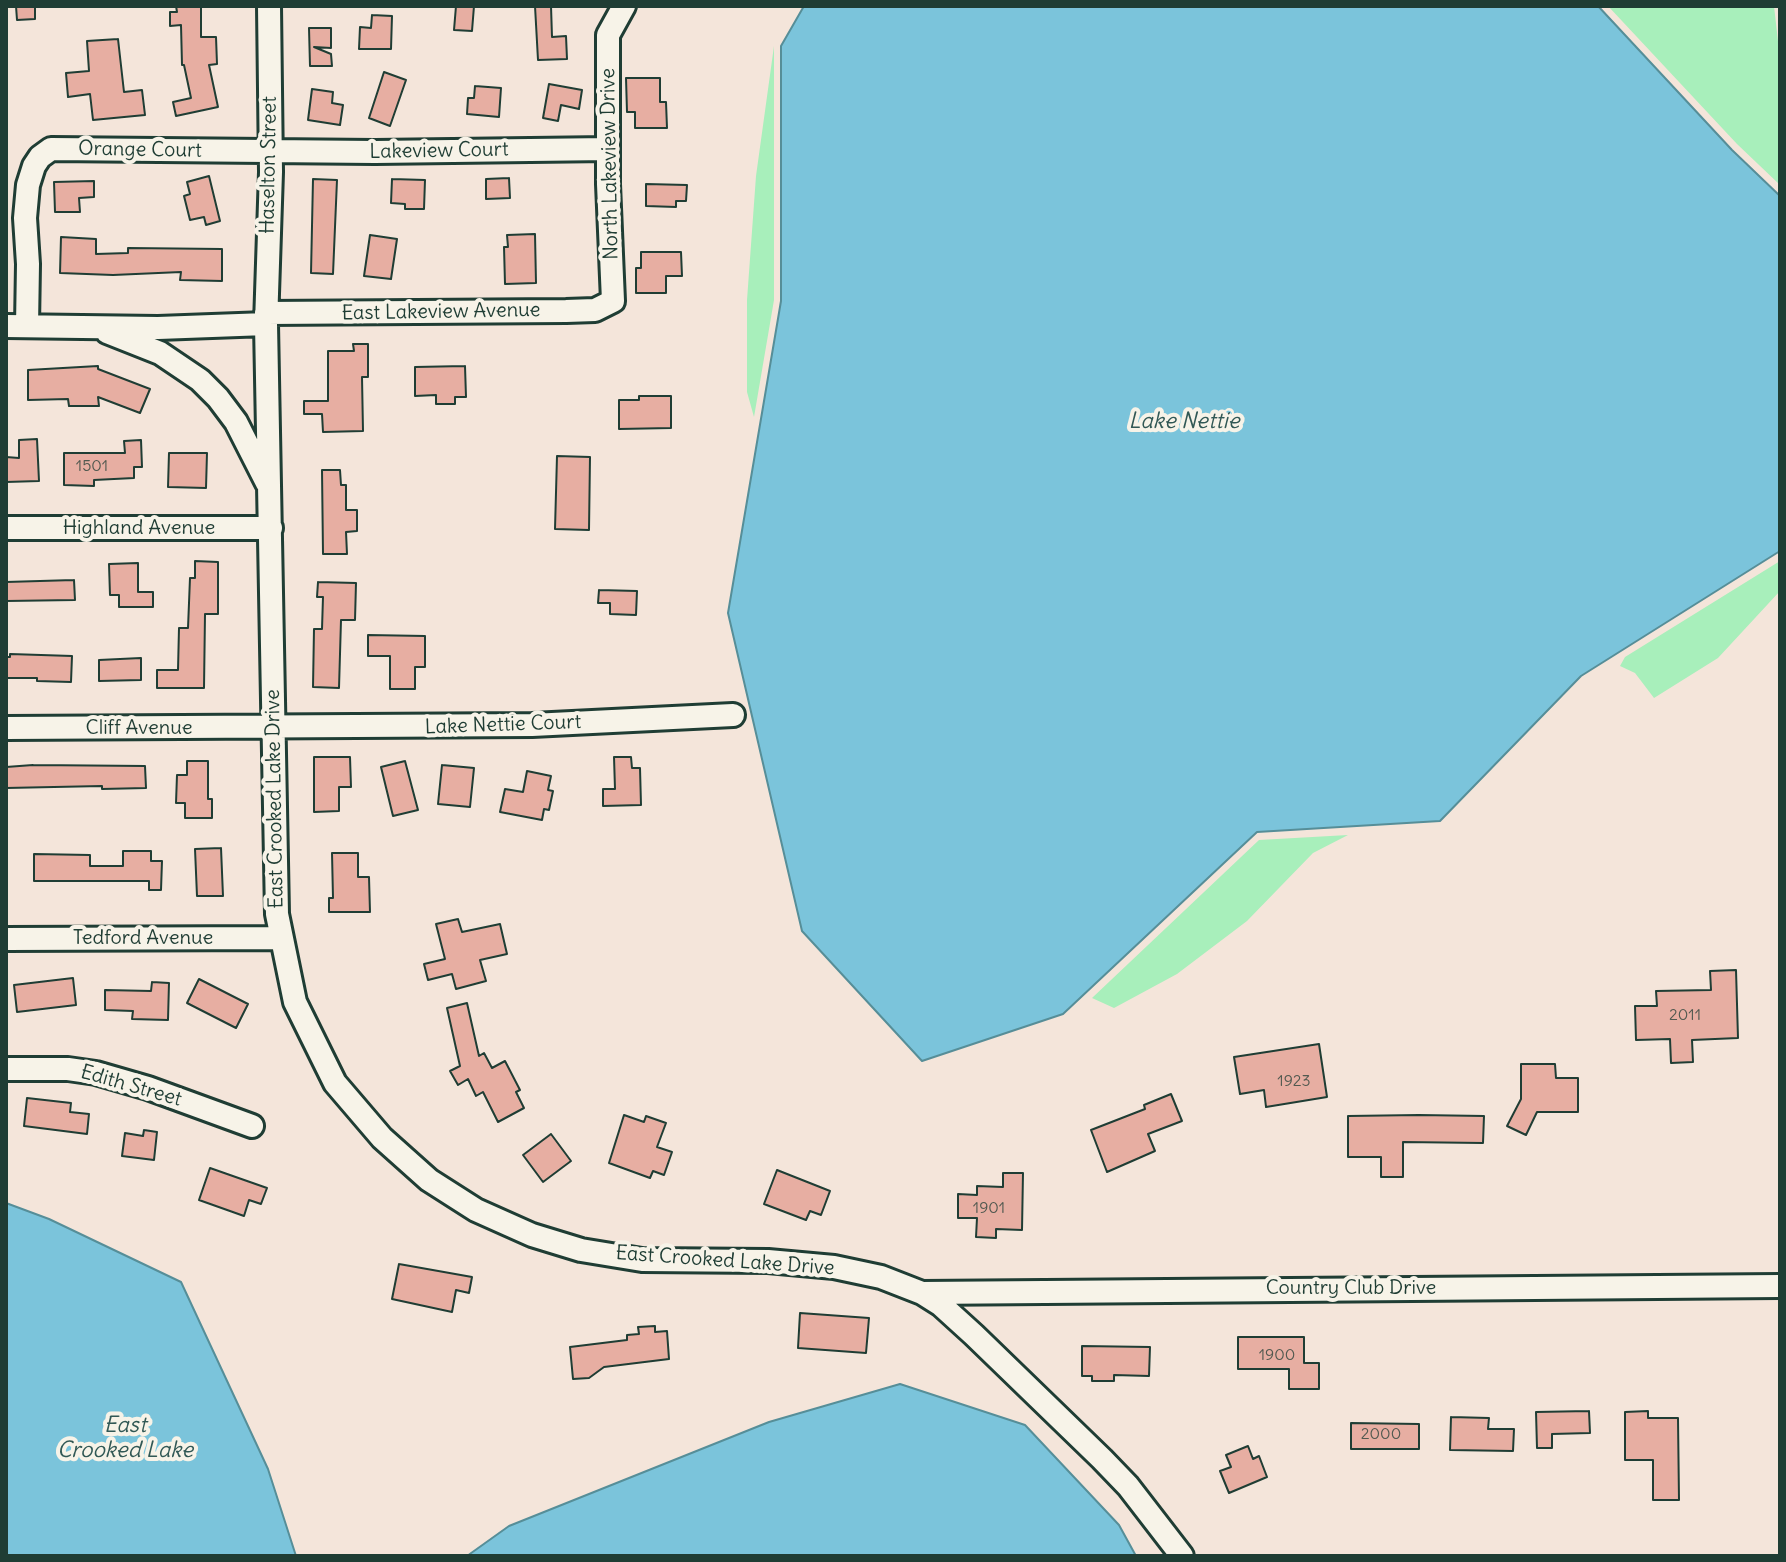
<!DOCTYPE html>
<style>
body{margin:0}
#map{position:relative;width:1786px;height:1562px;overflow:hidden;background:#f4e5da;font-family:Delius,sans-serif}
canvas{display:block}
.frame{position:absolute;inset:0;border:8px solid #1f3d34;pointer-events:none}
</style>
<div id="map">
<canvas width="1786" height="1562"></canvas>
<div class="frame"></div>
</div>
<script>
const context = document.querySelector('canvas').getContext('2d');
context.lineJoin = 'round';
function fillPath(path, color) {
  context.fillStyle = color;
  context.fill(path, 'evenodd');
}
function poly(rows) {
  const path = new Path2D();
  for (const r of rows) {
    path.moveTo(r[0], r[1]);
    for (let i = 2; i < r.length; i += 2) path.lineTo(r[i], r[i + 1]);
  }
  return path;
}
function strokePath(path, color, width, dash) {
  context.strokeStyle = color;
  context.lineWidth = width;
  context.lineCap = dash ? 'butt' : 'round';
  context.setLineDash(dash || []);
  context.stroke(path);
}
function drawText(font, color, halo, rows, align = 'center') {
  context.font = font + ' Delius,sans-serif';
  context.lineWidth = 8;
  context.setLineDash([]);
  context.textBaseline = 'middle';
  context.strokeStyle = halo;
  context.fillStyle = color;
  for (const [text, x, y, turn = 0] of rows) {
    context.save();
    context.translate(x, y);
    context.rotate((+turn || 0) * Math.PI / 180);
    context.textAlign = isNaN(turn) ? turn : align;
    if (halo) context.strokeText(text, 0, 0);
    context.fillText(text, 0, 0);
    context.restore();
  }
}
const green = poly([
 [1608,6,1774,6,1780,59,1780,185,1737,144],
 [774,46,774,300,754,417,747,392,747,300,756,176],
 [1780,561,1780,591,1718,658,1654,698,1635,673,1620,666,1625,657],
 [1348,835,1313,853,1247,921,1177,974,1114,1008,1092,998,1259,840]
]);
const water = poly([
 [804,6,1598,6,1732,150,1780,196,1780,551,1581,676,1440,821,1257,832,1063,1014,922,1061,802,931,728,613,781,301,781,46,804,6],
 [6,1203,49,1219,181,1282,268,1469,296,1556,6,1556,6,1203],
 [900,1384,1025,1425,1119,1525,1136,1556,467,1556,509,1526,769,1422,900,1384]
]);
const building = poly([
 [16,6,35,6,35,19,17,20,16,6],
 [176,6,201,6,201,37,216,37,217,64,209,65,218,107,176,116,173,102,191,98,184,65,182,65,181,25,170,26,170,12,177,12,176,6],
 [456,6,474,6,472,31,454,30,456,6],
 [535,6,551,6,552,37,566,36,567,59,538,60,535,6],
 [372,15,392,16,391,49,359,49,360,27,371,28,372,15],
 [309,28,331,28,331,48,314,47,331,54,332,66,310,66,309,28],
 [118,39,124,92,142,90,145,115,93,120,90,94,68,97,66,73,89,71,87,41,118,39],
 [384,72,406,80,390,126,369,118,384,72],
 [626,78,660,78,660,102,666,102,667,128,635,128,635,112,627,112,626,78],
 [549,84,582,90,579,109,561,105,558,121,543,118,549,84],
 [475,86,501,88,499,117,467,114,468,98,474,98,475,86],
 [312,89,333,92,332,103,343,105,340,125,308,120,312,89],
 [209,176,220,221,206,225,204,217,190,220,184,196,190,194,187,182,209,176],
 [509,178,510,198,486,199,486,179,509,178],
 [313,179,337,180,333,274,311,273,313,179],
 [392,179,425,180,424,209,405,209,405,204,391,203,392,179],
 [94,181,94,197,79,198,80,212,55,212,54,182,94,181],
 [646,184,687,185,686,201,676,201,676,207,646,206,646,184],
 [535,234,536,283,505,284,504,247,508,247,507,235,535,234],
 [370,235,397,239,391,279,364,276,370,235],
 [61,237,96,239,96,254,128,253,128,248,222,249,222,281,180,280,181,272,113,275,60,273,61,237],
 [641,252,681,252,682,276,666,276,666,293,636,293,636,268,641,268,641,252],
 [353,344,368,344,368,377,362,377,363,431,323,432,322,414,304,414,304,401,328,401,328,351,354,351,353,344],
 [98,366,98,369,150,389,140,413,98,397,99,406,69,406,68,399,28,400,28,370,98,366],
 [465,366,466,397,455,397,455,404,436,404,436,395,415,396,415,367,465,366],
 [639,396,671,396,671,428,619,429,619,400,639,400,639,396],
 [37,439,39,481,6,482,6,457,19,458,19,440,37,439],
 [141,440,142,467,134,467,134,478,94,480,94,486,64,485,64,453,125,453,124,441,141,440],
 [169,453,207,453,206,488,168,487,169,453],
 [557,456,590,457,589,530,555,529,557,456],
 [322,470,340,470,341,485,346,485,346,510,357,510,357,531,346,532,347,554,323,554,322,470],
 [195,561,218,562,218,614,205,614,204,688,157,688,157,670,178,670,179,628,188,628,190,578,195,578,195,561],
 [138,563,138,592,153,592,153,607,119,607,119,595,110,595,109,564,138,563],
 [74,580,75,600,6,601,6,582,74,580],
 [318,582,356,583,355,620,341,620,339,688,313,687,314,629,322,629,323,597,317,597,318,582],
 [599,590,637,591,636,615,610,614,610,603,598,603,599,590],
 [368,635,425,636,425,667,415,667,415,689,390,689,390,656,368,656,368,635],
 [10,654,72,656,71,682,37,681,37,678,6,678,6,657,10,657,10,654],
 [141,658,141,680,99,681,99,660,141,658],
 [314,757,350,757,351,787,339,787,339,811,314,812,314,757],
 [614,757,631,757,632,768,640,768,641,805,603,806,603,789,615,789,614,757],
 [187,761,208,761,208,799,212,799,212,818,185,818,185,803,176,803,177,775,187,775,187,761],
 [405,761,418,810,393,816,381,767,405,761],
 [33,765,145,766,146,788,102,789,102,786,6,788,6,767,33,765],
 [442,765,474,768,470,807,438,804,442,765],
 [527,771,551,776,548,790,553,791,549,810,544,809,542,820,500,812,505,789,523,792,527,771],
 [221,848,223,896,197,896,195,849,221,848],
 [123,851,151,851,151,861,162,861,161,890,149,890,149,881,34,881,34,854,90,855,90,866,123,866,123,851],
 [332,853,358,853,358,877,369,877,370,912,329,912,329,898,333,898,332,853],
 [458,919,462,932,500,924,507,954,480,960,486,981,456,989,452,974,428,980,424,964,445,959,436,924,458,919],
 [1736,970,1738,1038,1692,1040,1693,1062,1671,1063,1670,1039,1636,1040,1635,1006,1657,1006,1656,991,1711,990,1710,971,1736,970],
 [73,978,76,1005,17,1012,14,985,73,978],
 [199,979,248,1004,236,1028,187,1003,199,979],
 [152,982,169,983,168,1020,132,1019,133,1011,105,1010,105,990,151,991,152,982],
 [467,1003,479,1056,484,1053,492,1068,505,1061,520,1090,516,1092,524,1108,498,1122,483,1092,476,1096,468,1079,458,1085,450,1071,460,1066,447,1008,467,1003],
 [1319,1044,1327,1097,1266,1107,1264,1090,1240,1094,1234,1057,1319,1044],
 [1521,1064,1555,1064,1556,1078,1578,1078,1578,1112,1537,1112,1526,1135,1507,1126,1521,1099,1521,1064],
 [1171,1094,1182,1121,1148,1134,1155,1151,1107,1172,1091,1130,1145,1109,1144,1105,1171,1094],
 [27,1098,71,1103,70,1112,89,1114,87,1134,24,1126,27,1098],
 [624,1115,644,1122,646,1116,666,1123,657,1147,672,1152,664,1175,653,1171,650,1178,609,1163,624,1115],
 [1419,1115,1484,1116,1483,1143,1403,1142,1403,1177,1381,1177,1381,1157,1348,1157,1348,1116,1419,1115],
 [144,1130,157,1132,154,1160,122,1156,125,1133,143,1136,144,1130],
 [551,1134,571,1161,543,1182,523,1155,551,1134],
 [210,1168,267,1188,261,1204,249,1200,244,1216,199,1200,210,1168],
 [777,1170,830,1191,821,1215,810,1211,806,1220,764,1204,777,1170],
 [1003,1173,1023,1173,1022,1230,996,1229,996,1238,976,1237,977,1218,958,1218,958,1194,977,1195,977,1186,1003,1187,1003,1173],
 [399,1264,472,1277,469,1293,456,1290,452,1312,392,1299,399,1264],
 [800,1313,869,1318,866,1353,798,1348,800,1313],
 [655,1326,655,1332,667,1331,669,1359,604,1367,589,1378,573,1379,570,1347,627,1340,627,1335,639,1334,638,1327,655,1326],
 [1238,1337,1304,1337,1304,1363,1319,1363,1319,1389,1289,1389,1289,1369,1238,1369,1238,1337],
 [1082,1346,1150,1347,1149,1376,1114,1375,1114,1381,1092,1381,1092,1376,1082,1376,1082,1346],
 [1589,1411,1590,1433,1552,1434,1552,1448,1537,1448,1536,1412,1589,1411],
 [1648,1411,1648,1418,1678,1418,1679,1500,1653,1500,1653,1460,1625,1460,1625,1412,1648,1411],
 [1451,1417,1489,1418,1488,1429,1514,1429,1513,1451,1450,1450,1451,1417],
 [1351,1423,1419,1424,1419,1449,1351,1449,1351,1423],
 [1248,1446,1253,1459,1259,1456,1267,1477,1229,1493,1220,1471,1231,1467,1226,1455,1248,1446]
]);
const minor = poly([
 [269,6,271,172,266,324,277,914,295,1002,335,1083,382,1138,429,1180,476,1210,532,1235,581,1250,642,1260,768,1261,834,1267,881,1277,922,1293,941,1305,974,1335,1102,1459,1128,1486,1182,1556],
 [266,313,566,311,595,310,613,301,608,184,608,35,624,6],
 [6,326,158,328,266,324],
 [27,326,28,264,25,218,28,185,34,166,40,157,51,149,375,152,608,149],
 [107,332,160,353,200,380,218,398,236,422,267,483],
 [6,528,271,528],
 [6,728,532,725,733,715],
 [6,939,280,938],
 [6,1069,68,1069,96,1073,148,1088,252,1126],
 [922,1293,1780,1286]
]);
const numberNames = [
 ["1501",92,466],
 ["2011",1685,1015],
 ["1923",1294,1081],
 ["1901",989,1208],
 ["1900",1277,1355],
 ["2000",1381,1434]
];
const streetNames = [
 ["Orange Court",140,150,1],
 ["Lakeview Court",439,151,-1],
 ["North Lakeview Drive",610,164,-91],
 ["Haselton Street",269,165,-89],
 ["East Lakeview Avenue",441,312,-1],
 ["Highland Avenue",139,528],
 ["Lake Nettie Court",503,725,-2],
 ["Cliff Avenue",139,728],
 ["East Crooked Lake Drive",275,799,-91],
 ["Tedford Avenue",143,938],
 ["Edith Street",131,1086,16],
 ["East Crooked Lake Drive",725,1261,4],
 ["Country Club Drive",1351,1288]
];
const waterNames = [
 ["Lake Nettie",1184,422],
 ["East",125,1426],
 ["Crooked Lake",125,1451]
];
fillPath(green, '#a8efbb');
fillPath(water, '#7bc4db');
strokePath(water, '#568e98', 2);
fillPath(building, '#e7aea2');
strokePath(building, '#1f3d34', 2);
strokePath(minor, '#1f3d34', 28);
strokePath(minor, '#f7f3e8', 22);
drawText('16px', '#515950', null, numberNames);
drawText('20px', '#1f3d34', '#f7f3e8', streetNames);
drawText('italic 22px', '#315855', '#f7f3e8', waterNames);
</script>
